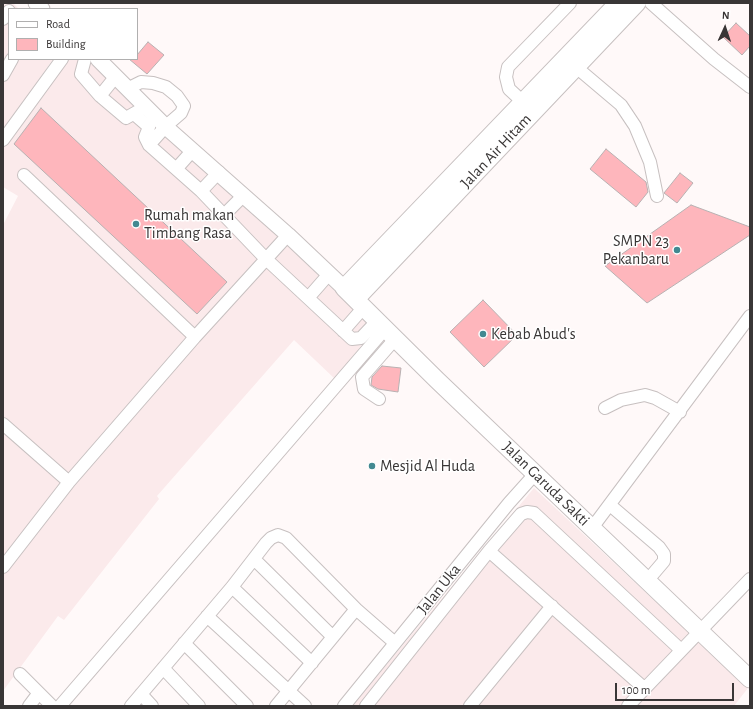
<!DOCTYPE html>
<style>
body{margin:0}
#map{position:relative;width:753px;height:709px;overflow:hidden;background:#fff9f9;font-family:"Alegreya Sans",sans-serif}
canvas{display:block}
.frame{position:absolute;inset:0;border:4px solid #393636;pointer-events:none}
.legend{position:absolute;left:8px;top:8px;width:130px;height:52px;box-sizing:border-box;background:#fff;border:1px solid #b0afaf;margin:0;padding:5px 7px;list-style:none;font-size:12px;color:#393636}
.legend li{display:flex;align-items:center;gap:8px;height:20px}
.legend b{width:20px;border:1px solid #b0afaf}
.north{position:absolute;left:705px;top:8px;width:40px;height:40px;-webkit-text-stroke:3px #fff;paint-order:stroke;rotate:3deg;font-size:11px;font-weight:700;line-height:16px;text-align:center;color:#393636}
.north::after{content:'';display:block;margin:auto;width:14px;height:18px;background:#393636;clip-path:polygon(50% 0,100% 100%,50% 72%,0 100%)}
.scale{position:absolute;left:615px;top:683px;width:119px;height:18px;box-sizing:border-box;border:2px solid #393636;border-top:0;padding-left:5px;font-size:12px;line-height:14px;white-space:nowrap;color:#393636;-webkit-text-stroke:3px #fff;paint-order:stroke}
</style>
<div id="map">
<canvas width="753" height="709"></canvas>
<div class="frame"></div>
<ul class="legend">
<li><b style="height:5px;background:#fff"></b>Road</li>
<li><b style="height:11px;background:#feb6bc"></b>Building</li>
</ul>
<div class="north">N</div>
<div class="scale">100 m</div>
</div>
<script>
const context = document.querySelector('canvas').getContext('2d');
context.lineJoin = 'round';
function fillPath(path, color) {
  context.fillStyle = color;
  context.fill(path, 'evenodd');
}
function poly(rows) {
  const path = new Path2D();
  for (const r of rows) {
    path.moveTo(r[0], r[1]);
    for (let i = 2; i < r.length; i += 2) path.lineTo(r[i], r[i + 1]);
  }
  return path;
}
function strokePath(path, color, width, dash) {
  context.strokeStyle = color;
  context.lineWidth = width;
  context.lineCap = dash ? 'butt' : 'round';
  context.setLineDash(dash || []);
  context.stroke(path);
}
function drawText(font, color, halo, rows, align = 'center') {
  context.font = font + ' "Alegreya Sans",sans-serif';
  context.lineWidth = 3;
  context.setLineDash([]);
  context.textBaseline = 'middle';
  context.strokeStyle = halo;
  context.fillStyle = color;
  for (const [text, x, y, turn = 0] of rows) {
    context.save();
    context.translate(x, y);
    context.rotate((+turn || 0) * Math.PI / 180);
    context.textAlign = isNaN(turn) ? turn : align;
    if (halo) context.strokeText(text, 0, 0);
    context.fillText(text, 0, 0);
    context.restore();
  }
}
const built = poly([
 [3,3,13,3,19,9,9,9,9,59,53,59,3,132],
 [64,59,86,59,286,244,374,329,335,379,294,340,157,496,159,499,64,620,58,616,3,691,3,225,18,196,3,187,3,146],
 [534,488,748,688,734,706,352,706]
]);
const building = poly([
 [736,23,750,36,750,46,742,55,723,37,736,23],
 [148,42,164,55,147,74,129,59,137,59,137,55,148,42],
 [41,108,227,282,197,314,14,144,41,108],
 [606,149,646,182,648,192,636,207,590,169,606,149],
 [680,173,693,183,677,203,664,193,680,173],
 [691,205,750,227,750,235,647,303,605,266,691,205],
 [483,300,517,335,484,367,450,332,483,300],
 [382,366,401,368,398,392,378,389,371,385,372,377,382,366]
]);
const minor = poly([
 [651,3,714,59,750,87],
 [3,19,9,11],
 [85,59,81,74,100,96],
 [576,67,621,105,635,126,650,162,657,196],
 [3,75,12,59],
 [116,76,100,96,126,118,140,110],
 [129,88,141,82,153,83,166,87,177,96,184,106,181,113,166,126,149,145],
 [523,102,509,89,506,77,508,67,570,3],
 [134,114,149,127,145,137,149,145,201,191,265,258,352,339,361,338,377,321],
 [3,140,62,59],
 [177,168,193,150],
 [24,175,195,337,288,235],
 [201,191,219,172],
 [225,214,244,195],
 [308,298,329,274],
 [343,331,364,307],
 [379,399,364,389,362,377,395,339],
 [605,408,621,400,645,395,655,398,680,412],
 [3,424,69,482,195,337],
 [610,505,659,547,664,554,664,561,647,581],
 [592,528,750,316],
 [489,551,644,688],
 [254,559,333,637],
 [3,567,69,482],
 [232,587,312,663],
 [207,616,305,706],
 [184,643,247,706],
 [163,668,199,706],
 [20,674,52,706],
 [141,694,152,706],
 [29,706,38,694],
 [60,706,385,329],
 [131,706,232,587,266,543,271,538,278,535,286,538,356,609,395,643],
 [276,706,356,609],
 [344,706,509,503,535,474],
 [366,706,489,551,521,514,527,512,534,513,681,650],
 [470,706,552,606],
 [628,706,750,579]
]);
const major = poly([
 [36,3,42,9],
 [98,59,167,128,288,235,344,288]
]);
const highway = poly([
 [618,3,344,288,437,380,750,679],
 [356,299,637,3]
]);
const markers = [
 [136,224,4,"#428991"],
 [677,250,4,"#428991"],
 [483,334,4,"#428991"],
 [372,466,4,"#428991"]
];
const streetNames = [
 ["Jalan Air Hitam",496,151,-47],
 ["Jalan Garuda Sakti",546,484,44],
 ["Jalan Uka",439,589,-51]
];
const poiNames = [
 ["Rumah makan",144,215],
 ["Timbang Rasa",144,233],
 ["SMPN 23",669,241,"right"],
 ["Pekanbaru",669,259,"right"],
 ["Kebab Abud's",491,334],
 ["Mesjid Al Huda",380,466]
];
fillPath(built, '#fbeaeb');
fillPath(building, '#feb6bc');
strokePath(building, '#b8b1b2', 1);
strokePath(minor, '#c7c0c0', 14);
strokePath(major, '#c7c0c0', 17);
strokePath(highway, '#c7c0c0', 19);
strokePath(minor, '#fff', 12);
strokePath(major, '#fff', 15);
strokePath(highway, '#fff', 17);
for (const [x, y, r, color] of markers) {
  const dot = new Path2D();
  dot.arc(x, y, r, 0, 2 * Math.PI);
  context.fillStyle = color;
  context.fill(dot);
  strokePath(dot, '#fff', 1.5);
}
drawText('16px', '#393636', '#fff', streetNames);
drawText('16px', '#393636', '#fff', poiNames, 'left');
</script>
